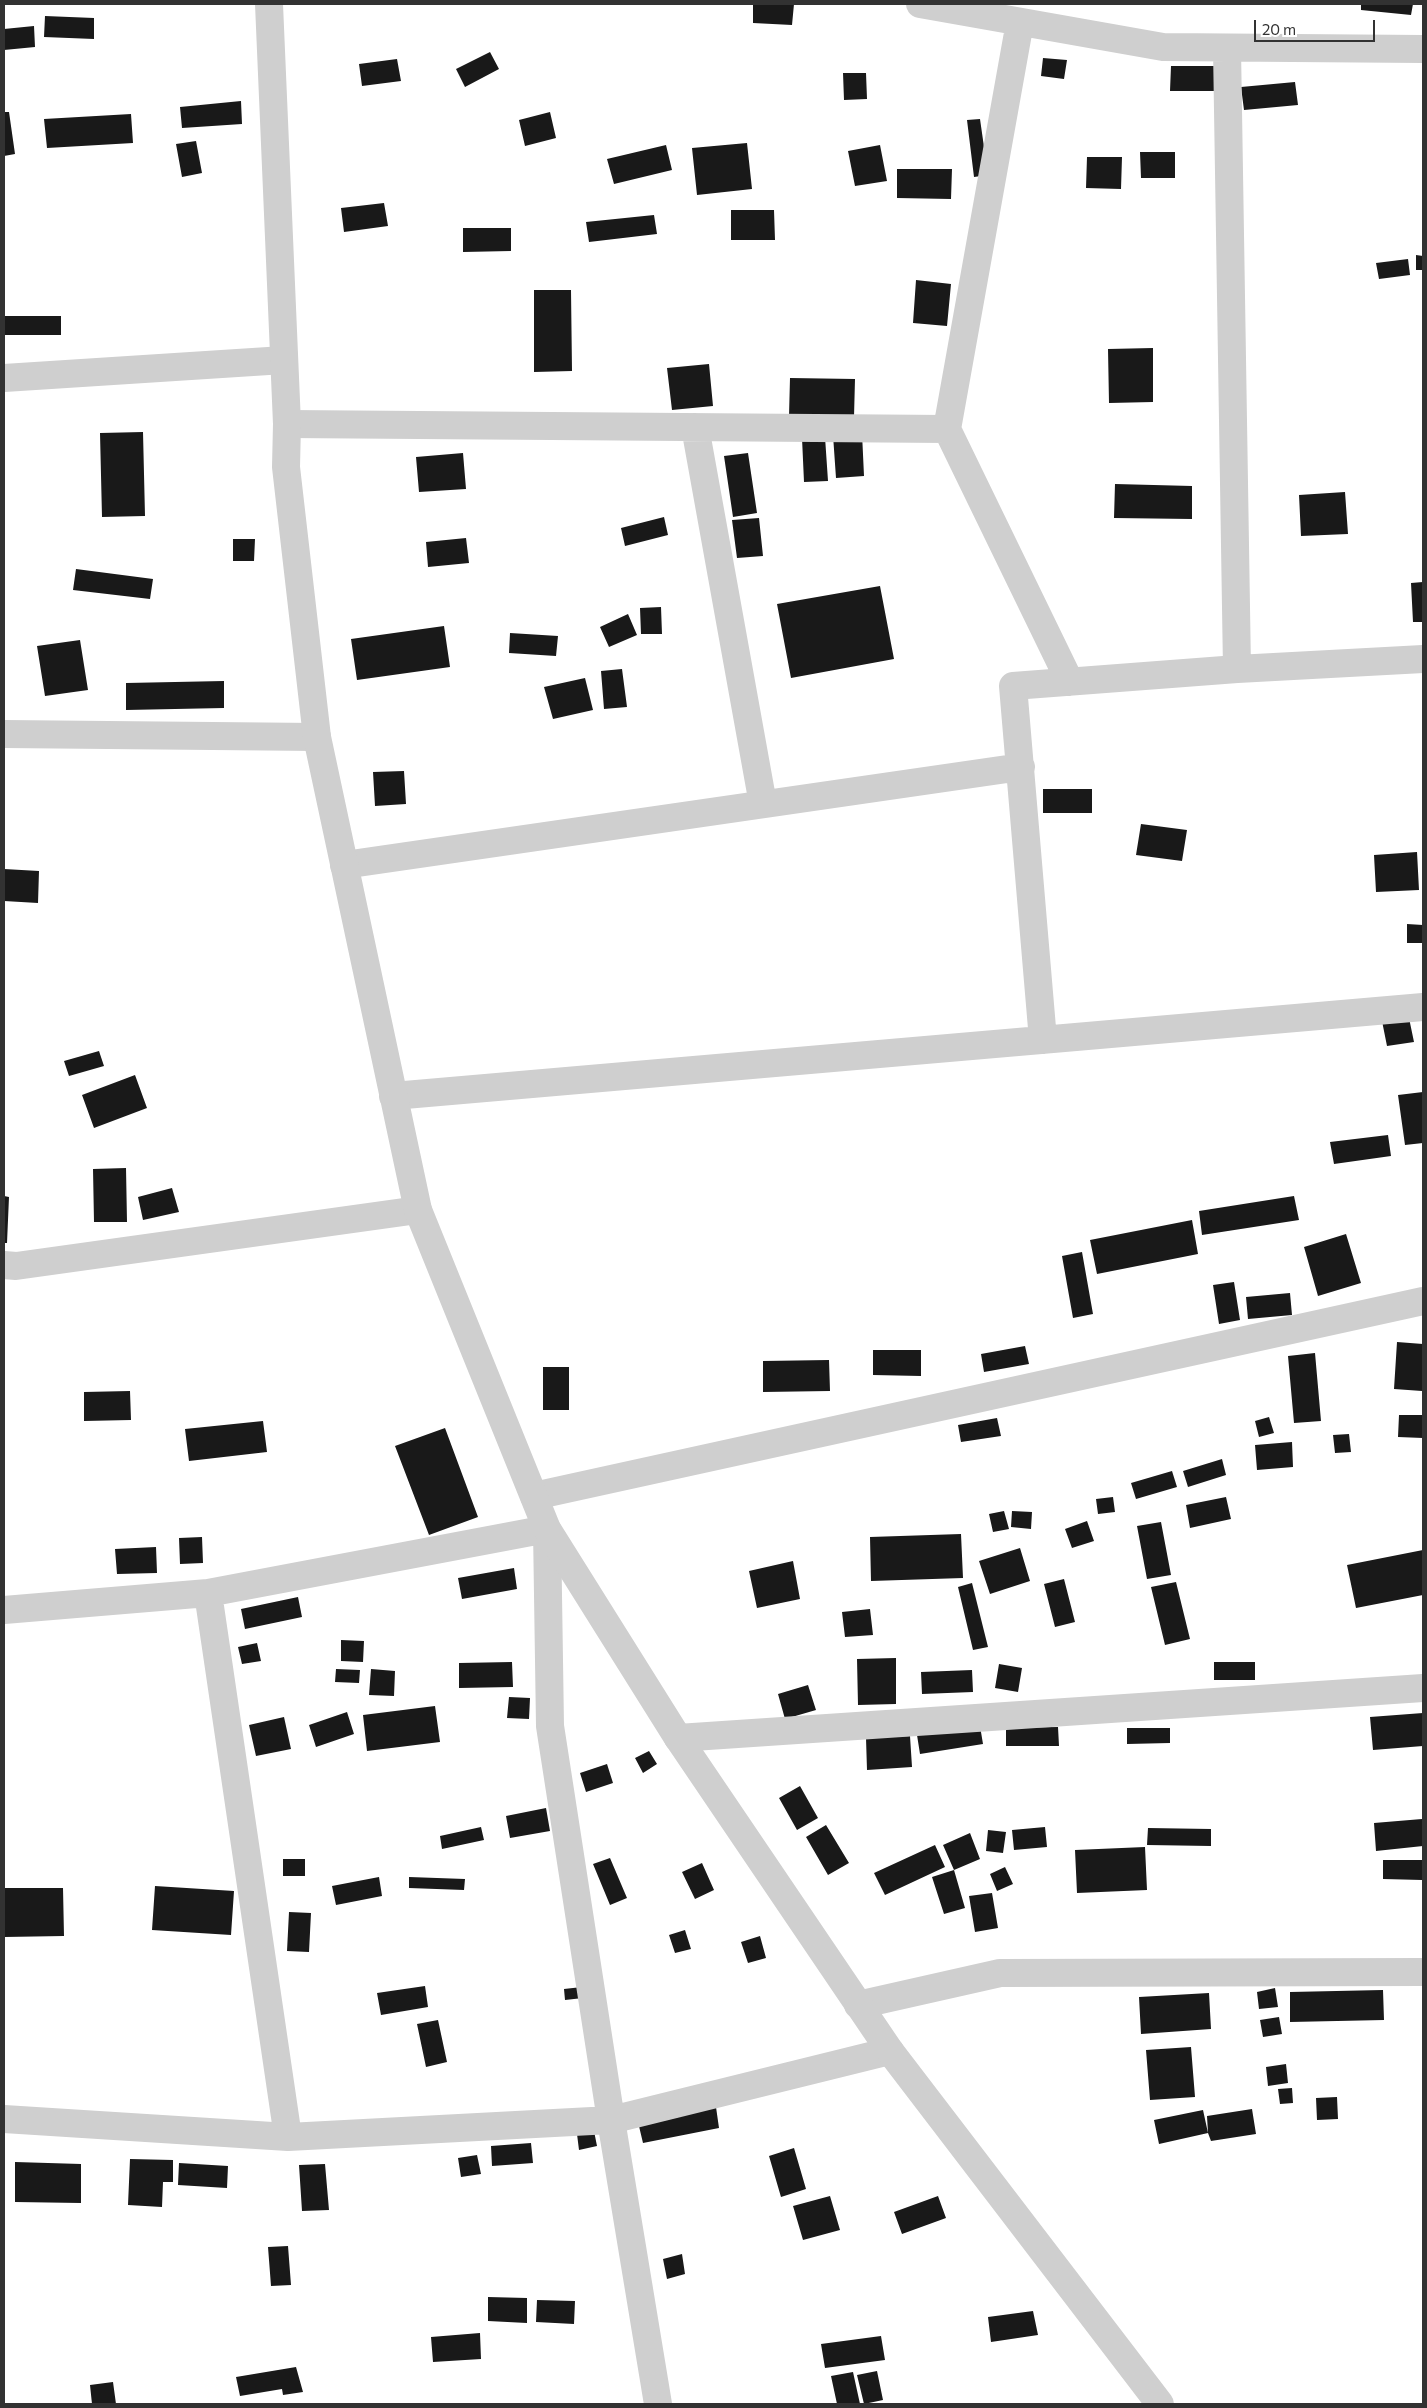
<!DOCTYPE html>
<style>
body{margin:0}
#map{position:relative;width:1427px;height:2408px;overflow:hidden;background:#fff;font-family:Commissioner,sans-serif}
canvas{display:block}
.frame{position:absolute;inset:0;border:5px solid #323232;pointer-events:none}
.scale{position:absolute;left:1254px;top:20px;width:121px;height:22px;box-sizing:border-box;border:2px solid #323232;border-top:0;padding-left:6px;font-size:15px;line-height:18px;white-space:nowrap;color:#323232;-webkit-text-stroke:4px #fff;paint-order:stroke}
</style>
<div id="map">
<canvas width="1427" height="2408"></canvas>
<div class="frame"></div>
<div class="scale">20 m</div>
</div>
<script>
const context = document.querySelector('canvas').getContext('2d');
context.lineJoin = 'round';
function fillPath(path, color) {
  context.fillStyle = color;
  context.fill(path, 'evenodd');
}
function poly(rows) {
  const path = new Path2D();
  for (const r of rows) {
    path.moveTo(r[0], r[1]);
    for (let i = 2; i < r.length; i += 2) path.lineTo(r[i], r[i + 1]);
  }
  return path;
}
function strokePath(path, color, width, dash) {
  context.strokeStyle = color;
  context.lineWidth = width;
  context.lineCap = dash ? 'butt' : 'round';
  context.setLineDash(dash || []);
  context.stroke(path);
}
const building = poly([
 [753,4,794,4,792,25,753,23],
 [1361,4,1413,4,1411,15,1361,10],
 [45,16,94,18,94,39,44,37],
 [34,26,35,47,4,50,4,29],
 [490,52,499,69,465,87,456,69],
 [1043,58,1067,60,1064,79,1041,76],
 [397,59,401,81,362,86,359,64],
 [1171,66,1217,66,1217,91,1170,91],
 [843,73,866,73,867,99,844,100],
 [1295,82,1298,105,1244,110,1241,87],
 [241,101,242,124,182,128,180,107],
 [4,112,9,112,15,154,4,156],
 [550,112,556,138,525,146,519,120],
 [131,114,133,143,47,148,44,119],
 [980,119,988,175,974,177,967,120],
 [196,141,202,173,182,177,176,144],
 [747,143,752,189,697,195,692,148],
 [666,145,672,170,614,184,607,159],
 [880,145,887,181,855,186,848,151],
 [1140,152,1175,152,1175,178,1141,178],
 [1087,157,1122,157,1121,189,1086,188],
 [897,169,952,169,951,199,897,198],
 [384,203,388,226,344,232,341,208],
 [731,210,774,210,775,240,731,240],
 [654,215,657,234,589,242,586,222],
 [463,228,511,228,511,251,463,252],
 [1416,255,1423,256,1423,270,1416,270],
 [1408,259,1410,275,1379,279,1376,263],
 [916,280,951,284,947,326,913,323],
 [534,290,571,290,572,371,534,372],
 [4,316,61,316,61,335,4,335],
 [1153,348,1153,402,1109,403,1108,349],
 [709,364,713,406,672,410,667,368],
 [790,378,855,379,854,417,789,416],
 [143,432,145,516,102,517,100,433],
 [862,433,864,476,836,478,833,435],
 [825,437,828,481,804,482,802,438],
 [463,453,466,489,419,492,416,457],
 [748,453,757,513,733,517,724,456],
 [1115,484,1192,486,1192,519,1114,518],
 [1345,492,1348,534,1301,536,1299,495],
 [664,517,668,535,625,546,621,528],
 [759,518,763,556,737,558,732,520],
 [466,538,469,563,428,567,426,542],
 [233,539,255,539,254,561,233,561],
 [76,569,153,579,150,599,73,590],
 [1423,582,1423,622,1413,622,1411,583],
 [880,586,894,659,791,678,777,604],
 [661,607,662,634,641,634,640,608],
 [628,614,637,635,609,647,600,627],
 [444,626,450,667,357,680,351,639],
 [510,633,558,636,556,656,509,653],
 [80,640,88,690,45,696,37,646],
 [622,669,627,707,604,709,601,671],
 [585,678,593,710,553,719,544,687],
 [224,681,224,708,126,710,126,683],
 [404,771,406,804,375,806,373,772],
 [1043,789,1092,789,1092,813,1043,813],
 [1141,824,1187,830,1182,861,1136,855],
 [1417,852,1419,890,1376,892,1374,855],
 [4,869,39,871,38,903,4,901],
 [1407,924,1423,925,1423,943,1407,943],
 [1409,1018,1414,1042,1387,1046,1382,1021],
 [99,1051,104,1066,69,1076,64,1061],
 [135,1075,147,1108,94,1128,82,1095],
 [1423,1092,1423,1143,1405,1145,1398,1095],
 [1388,1135,1391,1156,1334,1164,1330,1142],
 [126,1168,127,1222,94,1222,93,1169],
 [172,1188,179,1212,143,1220,138,1197],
 [4,1196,9,1197,7,1243,4,1243],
 [1294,1196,1299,1220,1202,1235,1199,1211],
 [1192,1220,1198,1254,1097,1274,1090,1240],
 [1346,1234,1361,1283,1318,1296,1304,1247],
 [1082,1252,1093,1314,1073,1318,1062,1256],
 [1234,1282,1240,1320,1219,1324,1213,1285],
 [1290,1293,1292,1315,1248,1319,1246,1297],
 [1397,1342,1423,1344,1422,1391,1394,1389],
 [1025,1346,1029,1364,984,1372,981,1354],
 [873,1350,921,1350,921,1376,873,1375],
 [1315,1353,1321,1421,1294,1423,1288,1356],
 [829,1360,830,1391,763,1392,763,1361],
 [543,1367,569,1367,569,1410,543,1410],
 [130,1391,131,1420,84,1421,84,1392],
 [1399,1415,1423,1415,1423,1438,1398,1437],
 [1269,1417,1274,1433,1259,1437,1255,1421],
 [997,1418,1001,1436,961,1442,958,1425],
 [263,1421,267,1452,189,1461,185,1429],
 [445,1428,478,1517,429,1535,395,1446],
 [1349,1434,1351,1452,1335,1453,1333,1435],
 [1292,1442,1293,1467,1257,1470,1255,1445],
 [1222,1459,1226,1475,1188,1487,1183,1471],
 [1172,1471,1177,1487,1136,1499,1131,1483],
 [1113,1497,1115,1512,1098,1514,1096,1499],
 [1226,1497,1231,1519,1190,1528,1186,1505],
 [1004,1511,1009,1529,993,1532,989,1514],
 [1012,1511,1032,1512,1031,1529,1011,1527],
 [1087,1521,1094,1541,1072,1548,1065,1529],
 [1161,1522,1171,1575,1147,1579,1137,1526],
 [961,1534,963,1578,871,1581,870,1537],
 [202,1537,203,1563,180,1564,179,1538],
 [156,1547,157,1573,117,1574,115,1549],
 [1020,1548,1030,1581,990,1594,979,1561],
 [1423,1550,1423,1595,1356,1608,1347,1565],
 [793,1561,800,1599,757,1608,749,1571],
 [514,1568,517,1589,462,1599,458,1578],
 [1064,1579,1075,1622,1055,1627,1044,1584],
 [1176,1582,1190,1639,1165,1645,1151,1587],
 [972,1583,988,1647,973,1650,958,1587],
 [298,1597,302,1617,245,1629,241,1609],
 [870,1609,873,1635,845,1637,842,1612],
 [341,1640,364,1641,363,1662,341,1661],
 [257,1643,261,1661,242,1664,238,1647],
 [896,1658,896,1704,858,1705,857,1659],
 [512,1662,513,1687,459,1688,459,1663],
 [1214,1662,1255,1662,1255,1680,1214,1680],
 [999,1664,1022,1668,1018,1692,995,1688],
 [336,1669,360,1670,359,1683,335,1682],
 [371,1669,395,1671,394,1696,369,1695],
 [972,1670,973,1692,922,1694,921,1672],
 [808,1685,816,1710,785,1719,778,1694],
 [509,1697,530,1698,529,1719,507,1718],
 [435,1706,440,1742,367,1751,363,1715],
 [347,1712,354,1734,316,1747,309,1725],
 [1423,1713,1423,1746,1373,1750,1370,1717],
 [284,1717,291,1749,256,1756,249,1725],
 [980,1726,983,1744,920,1754,917,1735],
 [1058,1727,1059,1746,1006,1746,1006,1728],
 [1127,1728,1170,1728,1170,1743,1127,1744],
 [910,1736,912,1767,867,1770,866,1738],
 [649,1751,657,1764,643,1773,635,1758],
 [607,1764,613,1783,586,1792,580,1773],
 [800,1786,818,1818,797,1830,779,1798],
 [546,1808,550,1831,510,1838,506,1816],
 [1422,1819,1423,1846,1376,1851,1374,1823],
 [826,1825,849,1863,828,1875,806,1837],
 [481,1827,484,1840,442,1849,440,1836],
 [1045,1827,1047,1847,1014,1850,1012,1830],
 [1148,1828,1211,1829,1211,1846,1147,1845],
 [988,1830,1006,1832,1003,1853,986,1851],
 [970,1833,980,1859,954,1870,965,1908,944,1914,932,1877,954,1870,943,1845],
 [935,1845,945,1867,885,1895,874,1873],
 [1145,1847,1147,1890,1077,1893,1075,1850],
 [610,1858,627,1898,610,1905,593,1864],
 [283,1859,305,1859,305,1876,283,1876],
 [1383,1860,1422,1860,1422,1880,1383,1879],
 [702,1863,714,1890,695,1899,682,1872],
 [1005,1867,1013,1884,997,1891,990,1874],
 [379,1877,382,1896,336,1905,332,1886],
 [409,1877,465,1879,464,1890,409,1888],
 [155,1886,234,1891,231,1935,152,1930],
 [4,1888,63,1888,64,1936,4,1937],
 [992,1893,998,1928,975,1932,969,1896],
 [289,1912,311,1913,309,1952,287,1951],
 [685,1930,691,1949,675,1953,669,1935],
 [760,1936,766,1958,748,1963,741,1942],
 [425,1986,428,2007,381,2015,377,1993],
 [582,1987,583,1998,565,2000,564,1989],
 [1275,1988,1278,2007,1259,2009,1257,1992],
 [1383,1990,1384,2020,1290,2022,1290,1992],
 [1209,1993,1211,2029,1141,2034,1139,1997],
 [1279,2017,1282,2034,1263,2037,1260,2020],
 [438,2020,447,2062,426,2067,417,2024],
 [1191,2047,1195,2097,1150,2100,1146,2050],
 [1286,2064,1288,2083,1268,2086,1266,2067],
 [1292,2088,1293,2103,1280,2104,1278,2089],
 [1337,2097,1338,2119,1317,2120,1316,2098],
 [716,2107,719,2128,643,2143,638,2122],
 [1252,2109,1256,2134,1211,2141,1208,2133,1207,2116],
 [1203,2110,1208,2133,1159,2144,1154,2120],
 [594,2131,597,2146,579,2150,577,2134],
 [531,2143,533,2163,492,2166,491,2146],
 [794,2148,806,2189,781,2197,769,2156],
 [477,2155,481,2174,461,2177,458,2158],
 [130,2159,173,2160,173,2182,163,2182,162,2207,128,2205],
 [15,2162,81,2164,81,2203,15,2202],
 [179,2163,228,2166,227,2188,178,2185],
 [325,2164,329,2210,302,2211,299,2165],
 [830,2196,840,2230,803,2240,793,2206],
 [938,2196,946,2218,902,2234,894,2212],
 [288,2246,291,2285,271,2286,268,2247],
 [682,2254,685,2274,667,2279,663,2259],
 [488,2297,527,2298,527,2323,488,2321],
 [537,2300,575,2301,574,2324,536,2322],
 [1033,2311,1038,2335,991,2342,988,2317],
 [480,2333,481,2359,433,2362,431,2337],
 [881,2336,885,2360,825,2368,821,2344],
 [296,2367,303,2392,283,2395,282,2389,240,2396,236,2377],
 [877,2371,883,2400,864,2404,857,2375],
 [853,2372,860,2404,837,2404,831,2376],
 [113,2382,116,2404,92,2404,90,2385]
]);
const minor = poly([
 [920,4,1163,47,1423,49],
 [1020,22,947,429,1070,682],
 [1227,48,1237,669],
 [4,378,284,360],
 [287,424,947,429],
 [695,427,763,804],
 [4,734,317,737],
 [344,865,1021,767],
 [1043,1040,1013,686,1237,669,1423,659],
 [393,1096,1423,1007],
 [4,1265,16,1266,418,1210],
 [534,1496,1423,1301],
 [208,1593,288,2137],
 [4,1610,208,1593,547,1529,550,1726,611,2120,658,2404],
 [678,1738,1423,1688],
 [858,2005,1000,1973,1423,1972],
 [4,2119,288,2137,611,2120,890,2051]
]);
const tertiary = poly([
 [269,4,287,424,286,467,317,737,418,1210,547,1529,678,1738,890,2051,1160,2404]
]);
fillPath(building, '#191919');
strokePath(minor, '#cfcfcf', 28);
strokePath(tertiary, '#cfcfcf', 28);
</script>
